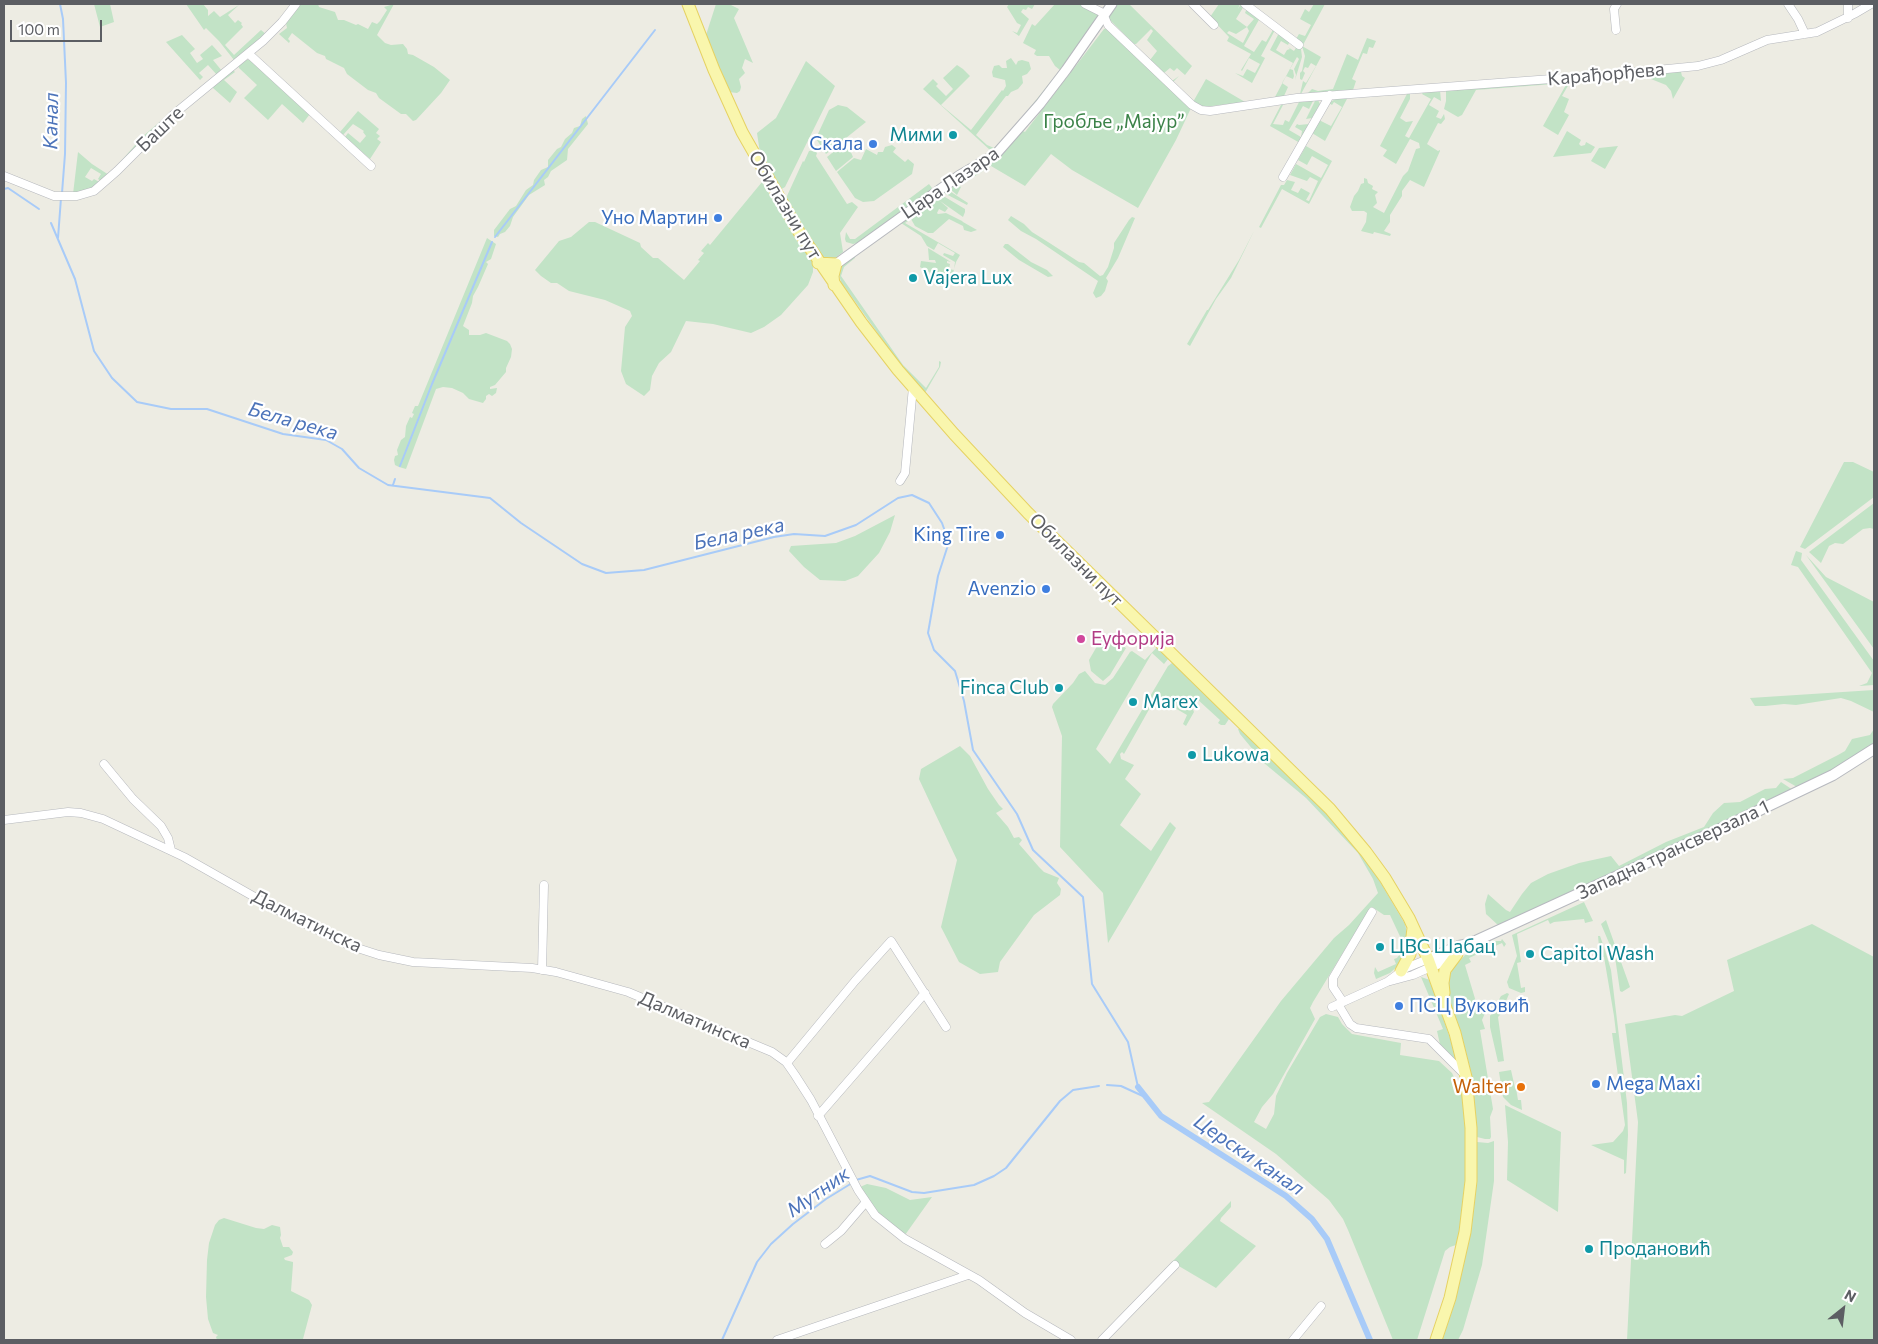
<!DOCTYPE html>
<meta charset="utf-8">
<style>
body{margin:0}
#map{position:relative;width:1878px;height:1344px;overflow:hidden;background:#edece3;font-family:Commissioner,sans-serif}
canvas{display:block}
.frame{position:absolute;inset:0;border:5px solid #5c5e63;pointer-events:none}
.north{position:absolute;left:1818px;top:1284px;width:50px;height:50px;-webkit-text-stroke:4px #fff;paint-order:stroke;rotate:29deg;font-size:14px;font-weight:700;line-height:20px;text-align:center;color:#5c5e63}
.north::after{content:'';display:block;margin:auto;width:18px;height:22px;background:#5c5e63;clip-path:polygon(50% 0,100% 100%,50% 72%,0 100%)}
.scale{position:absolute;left:10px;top:20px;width:92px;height:22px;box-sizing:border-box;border:2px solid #5c5e63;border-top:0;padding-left:6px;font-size:15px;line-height:18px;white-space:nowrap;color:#5c5e63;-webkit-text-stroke:4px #fff;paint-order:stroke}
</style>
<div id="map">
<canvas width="1878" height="1344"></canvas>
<div class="frame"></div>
<div class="north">N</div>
<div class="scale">100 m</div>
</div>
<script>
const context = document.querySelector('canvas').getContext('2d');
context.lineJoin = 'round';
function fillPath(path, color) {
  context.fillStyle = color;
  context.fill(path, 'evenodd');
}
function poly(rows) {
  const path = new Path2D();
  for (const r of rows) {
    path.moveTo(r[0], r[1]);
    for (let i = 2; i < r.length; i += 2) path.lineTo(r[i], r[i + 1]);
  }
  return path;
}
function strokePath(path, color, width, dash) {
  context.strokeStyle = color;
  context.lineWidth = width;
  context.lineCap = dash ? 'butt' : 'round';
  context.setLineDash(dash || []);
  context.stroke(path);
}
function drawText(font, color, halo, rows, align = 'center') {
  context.font = font + ' Commissioner,sans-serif';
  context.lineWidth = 4.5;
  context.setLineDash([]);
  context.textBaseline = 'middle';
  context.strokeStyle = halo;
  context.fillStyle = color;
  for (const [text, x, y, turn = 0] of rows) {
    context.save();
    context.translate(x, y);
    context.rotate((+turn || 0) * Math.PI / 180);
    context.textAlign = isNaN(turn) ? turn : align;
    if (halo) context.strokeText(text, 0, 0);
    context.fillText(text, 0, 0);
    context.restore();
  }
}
const green = poly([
 [94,4,110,4,114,22,100,27],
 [186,4,203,4,208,10,208,16,214,11,220,17,239,5,228,15,235,23,238,20,242,23,241,24,243,27,225,45,234,55,261,30,267,35,234,60,219,41,206,28,204,30],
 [297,4,318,4,319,7,335,12,338,20,344,20,356,25,358,24,368,29,372,22,377,24,380,21,387,10,384,7,394,4,377,35,385,43,391,45,403,44,407,49,408,54,413,55,434,67,450,80,441,93,416,120,413,121,406,114,401,114,379,98,376,93,368,90,347,74,344,68,326,59,325,56,317,53,292,33,288,39,290,41,289,43,279,34,287,28,286,23],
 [716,4,729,4,739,9,734,18,753,63,745,59,742,68,745,73,739,79,741,87,740,91,737,93,729,92,724,83,706,35],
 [1009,4,1035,4,1032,9,1028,7,1026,10,1023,9,1021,12,1029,19,1019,36,1012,31,1017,33,1021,25,1017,23,1007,7],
 [1055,4,1080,4,1099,13,1099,18,1048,90,993,151,990,150,923,89,933,79,938,84,936,86,946,96,953,89,943,78,957,65,963,69,970,76,941,105,971,130,1002,90,1003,91,1006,86,1005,80,993,77,992,72,994,66,999,65,1002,68,1007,68,1006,61,1011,58,1016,65,1018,61,1022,60,1029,62,1031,69,1027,74,1022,76,1023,83,1018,89,1011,92,1008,96,1006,96,976,135,987,145,994,148,1016,125,1060,70,1055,66,1049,56,1037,56,1034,54,1036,50,1023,43,1032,24,1035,26],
 [1115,4,1129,4,1192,66,1185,75,1177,68,1174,71,1170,68,1164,73,1172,81,1179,76,1173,82,1150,60,1157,51,1147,40,1153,31,1151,29,1136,44,1134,44,1109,19,1108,16],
 [1219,4,1240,4,1238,9,1241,4,1244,6,1236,19,1247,27,1236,34,1229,31,1227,33,1243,43,1249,31,1247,27,1254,19,1245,13,1247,8,1260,18,1244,46,1254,52,1262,40,1266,42,1274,28,1275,30,1261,56,1265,58,1252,83,1235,73,1243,76,1247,69,1255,73,1260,64,1249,58,1242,71,1241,70,1251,54,1227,41,1229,37,1210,17],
 [1314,4,1325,4,1303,45,1296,39,1299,34,1305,36,1311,25,1300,19,1305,9,1309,12],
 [1108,28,1191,108,1176,140,1138,208,1072,170,1051,154,1025,186,991,166,959,186,961,187,957,195,950,189,948,190,968,203,967,205,944,193,958,181,997,159,1023,131,1025,132,1104,29],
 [1279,33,1290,41,1288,45,1281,41,1276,50,1284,55,1287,50,1290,49,1288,47,1294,51,1297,46,1301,49,1302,57,1295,80,1296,75,1294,69,1299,59,1297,57,1290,69,1293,70,1294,76,1293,79,1286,76,1282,83,1288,87,1284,96,1275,97,1293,63,1270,50],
 [182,35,195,49,190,53,197,63,203,59,200,55,212,45,222,56,213,60,222,71,217,75,208,65,199,73,203,77,200,80,166,42],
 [1367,38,1376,41,1373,48,1369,47,1367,54,1363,53,1352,79,1356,81,1353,90,1308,93,1312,89,1318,91,1333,89,1347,54,1358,60],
 [1302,46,1321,57,1301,94,1300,94,1303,81,1306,83,1316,66,1311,63,1308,68,1305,67,1303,71,1305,73,1302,80,1300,79,1300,73,1302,71,1305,56],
 [246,60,250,60,310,114,303,123,282,104,268,120,244,98,257,85,239,68,238,65],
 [806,61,835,86,785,187,780,190,760,153,757,133,776,118],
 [233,70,235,72,224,80,237,92,230,103,213,88,213,85],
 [1672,71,1681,72,1682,76,1685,78,1673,99,1671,91,1666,85,1651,79,1651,73],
 [1206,79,1245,102,1204,107,1193,102],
 [1579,80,1575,87,1569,84,1562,96,1569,99,1564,112,1569,115,1558,135,1543,126,1567,83,1476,90,1462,115,1458,117,1444,109,1446,101,1446,90],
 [204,84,205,85,102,182,98,179,101,174,91,168,85,177,92,181,94,179,101,183,96,187,73,194,78,152,92,164,109,175,142,137],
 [1440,90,1441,101,1434,97,1429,105,1439,111,1436,117,1441,119,1444,114,1445,119,1441,124,1438,123,1427,144,1438,151,1440,150,1440,151,1424,187,1410,180,1402,191,1402,196,1390,215,1390,222,1384,231,1391,234,1390,236,1374,232,1373,234,1361,231,1366,222,1367,213,1364,211,1352,211,1350,207,1354,196,1358,191,1361,184,1364,183,1364,178,1367,179,1368,183,1373,186,1372,189,1378,192,1375,195,1377,203,1373,207,1384,213,1403,176,1408,171,1416,149,1420,148,1419,143,1410,139,1396,164,1383,156,1387,150,1380,146,1408,92,1410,94,1410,99,1400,118,1406,122,1413,121,1405,136,1409,138,1431,99,1422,94,1424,91],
 [1348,97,1325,141,1312,133,1319,120,1331,126,1342,107,1334,102,1332,105,1329,103,1337,98],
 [1300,100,1318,100,1320,104,1312,118,1306,119,1315,101,1313,101,1309,109,1303,106,1289,130,1301,137,1302,131,1295,127,1297,124,1299,125,1309,124,1300,143,1270,126,1282,103,1283,105,1273,124,1283,125,1285,120,1289,122],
 [838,105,847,107,866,122,826,154,817,140,817,136,829,110],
 [358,111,379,129,376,133,380,136,377,139,381,142,370,159,345,137,348,133,360,143,366,136,363,132,364,131,353,124,343,135,340,132],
 [586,116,588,124,568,149,567,160,551,171,548,177,544,180,545,185,529,195,513,217,510,226,505,232,500,234,498,237,494,236,494,230,510,209,516,206,526,190,533,185,534,180,541,170,548,167,548,160,557,149,561,147,565,139,572,133,574,128,580,126,582,119],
 [1567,131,1581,140,1579,144,1581,146,1585,145,1586,142,1595,147,1591,153,1553,157],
 [851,138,850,150,853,157,836,171,827,157],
 [892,145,896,148,893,152,905,162,908,159,914,164,912,174,874,201,863,202,855,198,837,172,854,158,861,160,866,149,877,155,878,152,883,152,885,147],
 [1306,146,1332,161,1309,204,1282,189,1261,228,1259,227,1281,185,1284,185,1287,180,1295,182,1291,190,1298,193,1301,188,1310,193,1306,200,1309,201,1318,181,1310,177,1307,181,1290,175,1296,164,1321,178,1328,165,1312,156,1307,165,1298,160],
 [1618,146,1605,169,1591,161,1599,148],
 [815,150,817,153,816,156,847,204,852,202,858,207,840,233,843,252,835,258,829,260,823,259,785,203,787,196,803,161,804,162,809,151],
 [762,182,813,263,813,272,808,285,781,315,764,327,751,333,713,324,686,321,671,352,659,363,652,376,650,390,644,396,626,384,621,371,625,327,632,316,630,311,605,300,569,291,557,283,551,283,541,276,535,270,559,241,571,237,589,222,595,222,640,243,641,247,653,258,658,258,684,280,700,261,698,260,704,253,701,251,708,243,710,245],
 [929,184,932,188,929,193,857,243,853,244,846,242,845,239,846,232,850,239,855,239],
 [940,194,965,209,965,212,963,217,940,201,948,208,945,212,939,209,937,213,938,214,946,213,962,221,963,222,977,230,971,232,964,230,963,226,949,219,933,233,928,233,915,226,911,219,905,223,960,255,956,262,950,284,920,267,921,261,936,263,935,260,929,260,928,248,951,262,947,261,947,263,950,264,949,269,954,270,955,262,943,255,944,253,953,256,955,253,938,243,934,250,927,246,921,236,901,223,902,221],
 [1011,216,1024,224,1032,232,1048,242,1079,262,1084,263,1100,276,1103,275,1108,267,1114,248,1114,243,1129,220,1132,217,1135,218,1118,258,1106,278,1108,281,1105,291,1101,296,1096,298,1093,293,1098,281,1036,239,1021,231,1008,220],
 [1254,231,1231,278,1216,299,1190,346,1187,344,1207,310,1208,310,1239,260],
 [487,238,496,244,491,259,486,262,488,264,478,287,473,296,472,303,463,326,469,330,469,335,480,335,486,333,507,341,510,344,512,349,511,357,506,368,506,372,495,385,490,387,490,389,497,388,496,393,492,396,489,394,486,396,486,399,483,403,469,399,463,393,452,388,443,387,436,389,406,469,399,467,395,465,394,460,395,456,398,455,397,450,401,440,405,437,406,426,410,417,412,418,414,414,412,413,415,406,418,406],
 [1005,244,1008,244,1031,262,1047,270,1053,276,1048,277,1019,260,1003,247],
 [855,254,855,258,844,267,841,276,903,365,926,388,939,367,939,361,941,362,940,367,925,393,894,356,841,282,838,271,840,266],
 [1844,462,1853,462,1874,472,1874,497,1805,549,1800,547],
 [1874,503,1874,529,1870,528,1863,529,1843,544,1835,543,1829,546,1821,563,1809,552],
 [895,515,890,532,879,553,858,576,845,581,820,580,804,567,789,551,791,546,836,543,855,536],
 [1796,551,1802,553,1801,560,1874,661,1874,685,1859,686,1867,683,1872,673,1798,567,1791,565],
 [1806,555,1826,577,1874,602,1874,649],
 [1105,636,1126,648,1110,675,1103,681,1091,671,1089,660,1100,641],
 [1158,646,1169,658,1168,659,1164,664,1152,653,1096,749,1110,764,1168,666,1172,663,1175,662,1229,719,1225,725,1221,725,1218,723,1220,720,1197,699,1192,707,1194,712,1186,726,1183,724,1187,715,1156,697,1124,754,1122,752,1120,754,1121,759,1134,765,1125,779,1141,794,1120,825,1151,851,1170,822,1176,828,1108,943,1103,893,1060,847,1062,736,1052,707,1053,704,1073,683,1079,674,1085,671,1095,683,1105,685,1113,678,1130,652,1132,651,1145,660],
 [1874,690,1874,712,1851,701,1841,698,1796,705,1784,704,1765,706,1755,706,1750,698],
 [1238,729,1240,729,1325,809,1372,868,1405,924,1409,942,1400,964,1390,973,1376,979,1374,973,1375,967,1378,972,1396,964,1394,959,1397,958,1405,947,1390,915,1384,915,1372,907,1370,908,1313,1002,1310,1008,1315,1019,1273,1094,1262,1107,1254,1122,1266,1129,1274,1114,1276,1096,1287,1073,1320,1017,1326,1014,1338,1017,1342,1024,1352,1034,1401,1043,1400,1055,1439,1061,1452,1073,1465,1100,1468,1170,1459,1244,1450,1247,1445,1251,1417,1340,1393,1340,1348,1230,1343,1219,1329,1200,1276,1154,1202,1103,1209,1102,1281,1001,1334,938,1349,925,1378,893,1373,879,1358,853,1306,798,1264,763,1240,734],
 [1874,729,1874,744,1828,772,1797,787,1783,779,1793,778,1838,755,1845,751,1852,739,1870,735],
 [960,746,970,756,988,789,999,805,1003,809,996,813,1008,827,1014,838,1019,837,1022,840,1019,844,1039,867,1044,872,1059,878,1057,883,1061,889,1060,895,1034,915,1000,962,998,972,980,974,959,962,941,927,957,860,919,779,921,769],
 [1781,782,1793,790,1499,926,1486,914,1485,904,1488,894,1506,910,1510,912,1522,894,1531,883,1548,874,1579,863,1611,856,1619,866,1666,842,1704,827,1713,813,1724,803,1740,802,1765,789,1776,788],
 [1584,902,1593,921,1585,923,1584,919,1554,922,1550,924,1548,920,1517,934,1521,962,1517,963,1521,988,1525,987,1525,992,1521,993,1509,988,1507,982,1517,956,1512,935],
 [1606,920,1630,987,1622,992,1620,991,1615,957,1601,924],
 [1812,924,1874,957,1874,1340,1627,1340,1638,1122,1625,1024,1675,1015,1682,1016,1734,991,1727,960],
 [1598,936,1600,936,1604,947,1611,970,1627,1103,1628,1135,1626,1173,1624,1174,1624,1160,1591,1145,1613,1142,1623,1131,1625,1125,1612,1033,1616,1033,1614,1016,1604,957,1600,957],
 [1502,939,1506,944,1504,947,1502,943,1469,958,1471,962,1465,965,1479,1012,1486,1011,1482,1020,1485,1029,1480,1030,1493,1109,1490,1117,1491,1137,1490,1139,1485,1139,1477,1137,1476,1135,1474,1124,1475,1107,1471,1076,1450,1004,1446,983,1454,967,1465,955,1493,941,1501,941],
 [1421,977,1430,980,1459,1064,1441,1049,1437,1031,1443,1029],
 [1507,993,1509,994,1500,1015,1498,1017,1504,1061,1498,1062,1490,1027,1490,1016,1501,996],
 [1511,1070,1515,1088,1516,1088,1518,1100,1521,1100,1522,1110,1511,1105,1503,1097,1499,1072],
 [1505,1105,1561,1132,1558,1212,1507,1180,1508,1142],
 [1494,1141,1494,1181,1482,1265,1463,1330,1458,1340,1440,1340,1476,1144,1477,1142,1488,1143],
 [867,1184,886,1188,910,1200,932,1197,905,1235,879,1213,866,1197,860,1187],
 [1231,1201,1231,1207,1221,1218,1220,1221,1256,1246,1216,1288,1172,1262],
 [224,1218,256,1228,264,1229,272,1225,280,1227,281,1235,280,1238,283,1247,289,1247,293,1252,292,1255,284,1258,285,1260,293,1262,293,1264,291,1291,309,1300,312,1305,303,1339,217,1340,216,1337,218,1335,213,1333,208,1319,206,1297,207,1260,209,1243,215,1225,219,1220]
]);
const stream = poly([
 [60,4,63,19,66,83,65,154,62,193],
 [4,189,8,188,39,209],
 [51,223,75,279,94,351,112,378,137,402,171,409,207,409,283,434,326,440,342,449,359,468,388,485,490,498,521,523,582,564,606,573,644,570,774,537,794,534,825,536,856,525,898,498,912,495,929,503,942,523,947,537,948,545,938,576,928,633,934,650,955,671,964,701,973,750,1017,814,1033,850,1083,897,1092,984,1128,1042,1138,1087],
 [495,237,655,30],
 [58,238,61,198],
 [400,466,432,384,492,242],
 [393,485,395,479],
 [1107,1085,1121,1086,1145,1097],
 [856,1180,870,1176,912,1192,924,1193,974,1185,994,1176,1006,1168,1060,1101,1073,1090,1099,1086],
 [722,1340,757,1262,771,1244,793,1224,826,1199,852,1183]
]);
const canal = poly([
 [1138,1087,1161,1116,1286,1196,1312,1219,1327,1239,1370,1340]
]);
const minor = poly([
 [1085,4,1105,14],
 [1193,4,1214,25],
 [1245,4,1299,45],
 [1788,4,1798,19,1805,34],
 [1104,16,1108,25,1192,105,1201,110,1210,111,1297,98,1605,75,1698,66,1721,60,1767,40,1817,32,1854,14,1871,4],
 [1848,18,1848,4],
 [1616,30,1614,9,1617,4],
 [249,54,371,166],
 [4,176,54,196,77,196,94,191,117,171,174,114,263,41,282,22,296,4],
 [1283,177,1330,95],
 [900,481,905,473,913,387],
 [104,764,133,799,161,826,168,838,171,850],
 [4,820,68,812,81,813,103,819,184,857,281,912,348,945,379,955,413,962,532,968,556,972,628,992,772,1052,786,1062,795,1075,811,1100,858,1190,875,1215,905,1239,979,1280,1025,1313,1071,1340],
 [542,970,544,885],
 [1387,982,1413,975,1431,967],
 [1343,1002,1333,987,1333,978,1372,912],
 [1338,1004,1350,1024,1356,1028,1429,1039,1465,1075],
 [1332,1007,1387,982,1406,968,1428,959],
 [787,1063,855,981,891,941,946,1027],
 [818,1116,925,993],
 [825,1244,841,1231,866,1202],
 [777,1340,968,1275],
 [1102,1340,1175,1265],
 [1293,1340,1321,1306]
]);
const tertiary = poly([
 [832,267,960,175,996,154,1040,104,1066,70,1112,4]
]);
const secondary = poly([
 [1428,959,1459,946,1469,944,1720,829,1833,775,1874,749],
 [1431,967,1457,954]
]);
const primary = poly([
 [688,4,714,70,742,132,799,232,861,322,898,370,954,434,1028,513,1330,809,1366,852,1385,878,1409,918,1428,959,1455,1033,1466,1077,1471,1128,1471,1181,1465,1232,1450,1298,1436,1340],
 [818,263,836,264,833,276,834,285],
 [1401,971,1410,954,1413,928],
 [1444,993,1443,983,1445,970,1457,954]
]);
const markers = [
 [953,135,5,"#0f9aa8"],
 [873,144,5,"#3f7fe0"],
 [718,218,5,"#3f7fe0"],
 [913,278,5,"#0f9aa8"],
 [1000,535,5,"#3f7fe0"],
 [1046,589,5,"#3f7fe0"],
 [1081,639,5,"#d1479c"],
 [1059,688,5,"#0f9aa8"],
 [1133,702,5,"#0f9aa8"],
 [1192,755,5,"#0f9aa8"],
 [1380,947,5,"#0f9aa8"],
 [1530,954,5,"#0f9aa8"],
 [1399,1006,5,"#3f7fe0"],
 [1596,1084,5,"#3f7fe0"],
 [1521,1087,5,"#e8710a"],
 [1589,1249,5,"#0f9aa8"]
];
const streetNames = [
 ["Карађорђева",1606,74,-5],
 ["Баште",160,129,-44],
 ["Цара Лазара",950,183,-34],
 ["Обилазни пут",785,205,59],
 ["Обилазни пут",1076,560,45],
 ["Западна трансверзала 1",1673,850,-25],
 ["Далматинска",307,921,26],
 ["Далматинска",695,1020,23]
];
const parkNames = [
 ["Гробље „Мајур”",1114,122]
];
const cultureNames = [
 ["Мими",943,135,"right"],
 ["Vajera Lux",923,278],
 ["Finca Club",1049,688,"right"],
 ["Marex",1143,702],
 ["Lukowa",1202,755],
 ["ЦВС Шабац",1390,947],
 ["Capitol Wash",1540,954],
 ["Продановић",1599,1249]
];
const shopNames = [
 ["Скала",863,144],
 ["Уно Мартин",708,218],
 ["King Tire",990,535],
 ["Avenzio",1036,589],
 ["ПСЦ Вуковић",1409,1006,"left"],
 ["Mega Maxi",1606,1084,"left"]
];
const hotelNames = [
 ["Еуфорија",1091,639]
];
const foodNames = [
 ["Walter",1511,1087]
];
const waterNames = [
 ["Канал",51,121,-89],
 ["Бела река",293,421,16],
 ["Бела река",739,534,-12],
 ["Церски канал",1249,1155,34],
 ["Мутник",818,1192,-35]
];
fillPath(green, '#c2e3c6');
strokePath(stream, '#a8cbf8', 2);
strokePath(canal, '#a8cbf8', 6);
strokePath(minor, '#b6b8bd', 9);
strokePath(tertiary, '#b6b8bd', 11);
strokePath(secondary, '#b7b9bf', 12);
strokePath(primary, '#e6d263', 13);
strokePath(minor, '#fff', 8);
strokePath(tertiary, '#fff', 9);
strokePath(secondary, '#fff', 10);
strokePath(primary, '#f9f6ad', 11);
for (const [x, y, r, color] of markers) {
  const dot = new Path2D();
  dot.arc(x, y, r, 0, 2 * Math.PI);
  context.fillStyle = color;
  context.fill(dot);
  strokePath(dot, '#fff', 2);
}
drawText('19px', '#5c5e63', '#fff', streetNames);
drawText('19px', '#3b8248', '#fff', parkNames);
drawText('19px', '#0d838f', '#fff', cultureNames, 'left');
drawText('19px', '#366cbe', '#fff', shopNames, 'right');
drawText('19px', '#b23c85', '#fff', hotelNames, 'left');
drawText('19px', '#c56008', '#fff', foodNames, 'right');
drawText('italic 20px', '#4d74ba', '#fff', waterNames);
</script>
